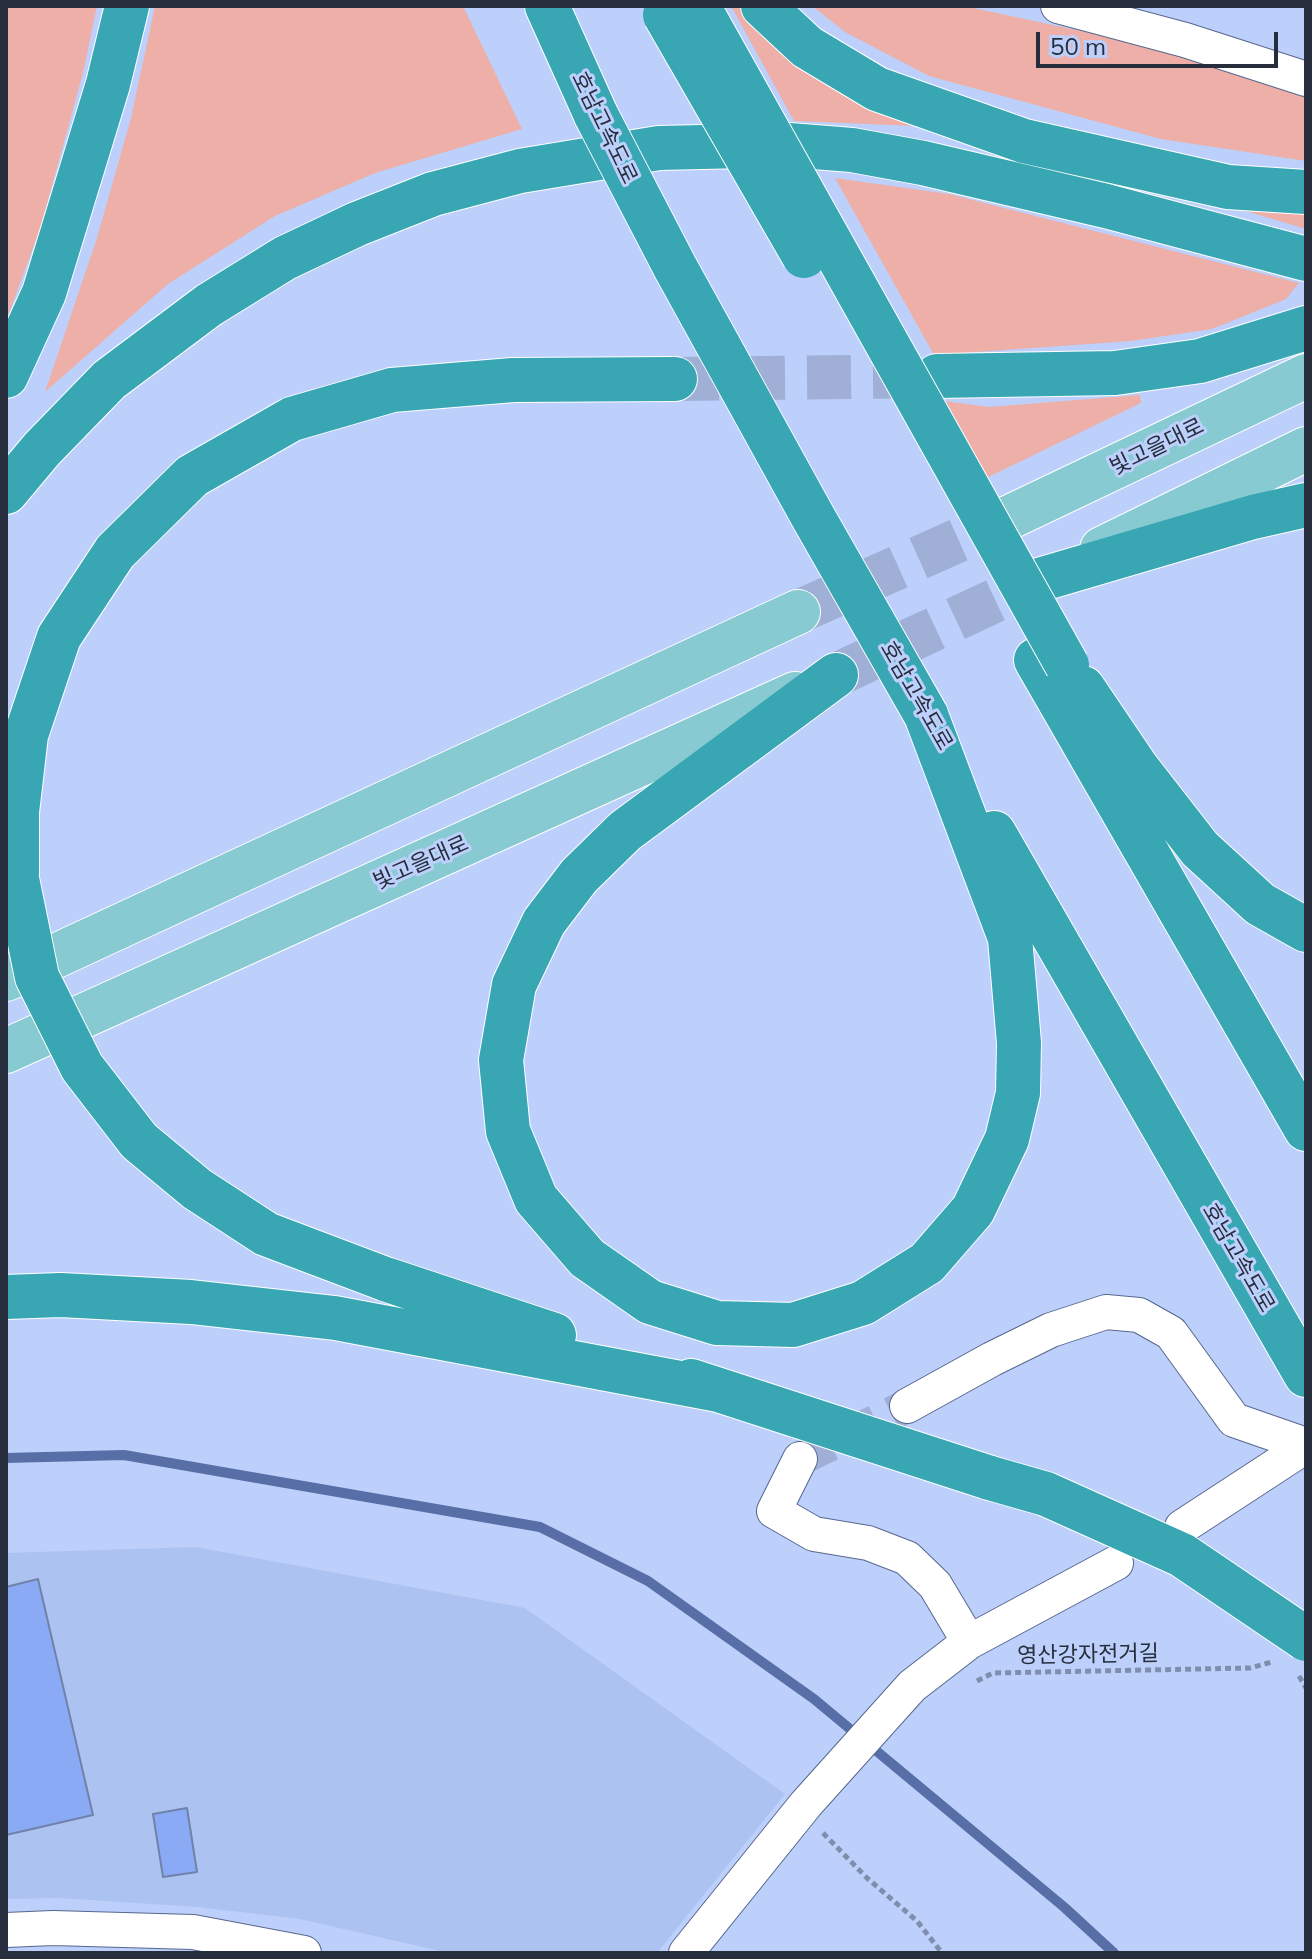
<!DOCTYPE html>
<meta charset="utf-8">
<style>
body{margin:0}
#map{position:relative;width:1312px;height:1959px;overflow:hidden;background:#bdd0fb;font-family:Mulish,sans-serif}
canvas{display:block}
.frame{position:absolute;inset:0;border:8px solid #262d3d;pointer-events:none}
.scale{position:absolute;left:1036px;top:32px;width:242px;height:36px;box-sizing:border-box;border:4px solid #262d3d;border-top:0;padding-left:10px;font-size:24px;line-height:28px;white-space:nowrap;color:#262d3d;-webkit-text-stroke:6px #bdd0fb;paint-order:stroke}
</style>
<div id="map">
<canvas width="1312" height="1959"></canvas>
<div class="frame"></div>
<div class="scale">50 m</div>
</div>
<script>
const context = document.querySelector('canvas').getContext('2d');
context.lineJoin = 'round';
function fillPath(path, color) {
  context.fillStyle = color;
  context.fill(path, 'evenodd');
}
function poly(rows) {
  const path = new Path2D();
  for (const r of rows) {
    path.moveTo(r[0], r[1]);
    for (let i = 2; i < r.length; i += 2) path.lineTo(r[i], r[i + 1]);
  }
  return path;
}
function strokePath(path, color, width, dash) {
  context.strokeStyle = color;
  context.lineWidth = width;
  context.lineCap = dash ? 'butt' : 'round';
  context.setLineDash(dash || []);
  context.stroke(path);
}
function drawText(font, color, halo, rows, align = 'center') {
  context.font = font + ' Mulish,"Noto Sans KR",sans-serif';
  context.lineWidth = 6;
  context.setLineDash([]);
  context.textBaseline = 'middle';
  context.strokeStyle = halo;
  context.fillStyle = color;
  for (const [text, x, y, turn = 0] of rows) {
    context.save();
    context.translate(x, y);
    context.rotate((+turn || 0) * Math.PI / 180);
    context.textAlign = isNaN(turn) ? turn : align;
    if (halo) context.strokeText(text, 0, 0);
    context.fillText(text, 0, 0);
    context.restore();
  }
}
const built = poly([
 [196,1547,525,1608,785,1794,657,1953,449,1953,300,1919,198,1907,58,1898,6,1899,6,1553]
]);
const green = poly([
 [6,6,97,6,83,73,40,229,6,321],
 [155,6,463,6,522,129,375,173,275,216,168,284,45,392,97,238,131,118],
 [731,6,740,6,794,56,916,126,794,121],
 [812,6,964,6,1184,53,1306,92,1306,161,1161,139,929,76,845,32],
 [835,178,949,194,1299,283,1286,299,1212,329,1131,341,934,355],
 [1239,209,1306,212,1306,229],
 [1140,395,1141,403,976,483,929,399,989,407]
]);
const stream = poly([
 [6,1458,124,1455,540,1527,648,1581,814,1699,1064,1907,1114,1953]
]);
const building = poly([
 [38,1579,93,1815,6,1835,6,1587,38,1579],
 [187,1808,197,1872,163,1877,153,1814,187,1808]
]);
const minorTunnel = poly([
 [800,1459,907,1406]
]);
const majorTunnel = poly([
 [798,612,1008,518],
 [836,675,1039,580]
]);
const highwayTunnel = poly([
 [675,379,937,376]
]);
const path = poly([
 [1299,1676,1306,1688],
 [977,1681,993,1673,1250,1668,1272,1662],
 [823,1833,867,1878,917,1921,942,1953]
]);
const minor = poly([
 [1058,6,1185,40,1306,79],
 [907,1406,992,1359,1051,1330,1106,1312,1139,1315,1171,1333,1234,1420,1306,1445],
 [800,1459,774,1511,814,1534,868,1543,907,1558,935,1585,969,1642],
 [1182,1527,1306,1446],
 [6,1930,53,1928,193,1932,304,1953],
 [686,1953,806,1804,912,1686,969,1642,1116,1563]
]);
const major = poly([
 [1008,518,1306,376],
 [1102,549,1306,449],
 [6,979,798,612],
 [6,1051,795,694]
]);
const highway = poly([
 [547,6,596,115],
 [763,6,807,47,877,89,1024,141,1228,187,1306,192],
 [6,376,44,293,108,84,127,6],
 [937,376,1115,373,1200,361,1306,328],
 [6,492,42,449,109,380,209,305,285,258,357,224,433,194,520,171,659,148,789,145,852,150,923,163,1106,206,1306,259],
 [1039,580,1253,517,1306,505],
 [1036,660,1306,1129],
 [836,675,625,831,579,876,544,922,514,985,501,1060,508,1131,536,1199,587,1258,650,1302,717,1323,793,1325,863,1303,927,1263,973,1210,1007,1139,1018,1093,1019,1043,1010,938,926,715],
 [1083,688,1137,768,1200,849,1260,904,1306,930],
 [994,833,1306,1375],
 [17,879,17,812,26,735,59,637,115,552,192,476,292,419,392,390,513,380,675,379],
 [385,1279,554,1335],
 [6,1297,61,1295,191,1302,335,1318,718,1390],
 [691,1381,990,1478]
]);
const highwayBridge = poly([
 [698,6,1067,665],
 [665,15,804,256],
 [596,115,675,267,813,517,926,715],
 [17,879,37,977,82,1067,139,1141,197,1189,266,1234,385,1279],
 [990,1478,1046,1494,1182,1555,1306,1639]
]);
const streetNames = [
 ["호남고속도로",604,128,64],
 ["빛고을대로",1157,447,-26],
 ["호남고속도로",916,696,60],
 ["빛고을대로",421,863,-24],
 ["호남고속도로",1238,1258,60],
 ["영산강자전거길",1088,1655,-1]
];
fillPath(built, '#acc2f1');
fillPath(green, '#edafa7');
strokePath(stream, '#576ea6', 10);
fillPath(building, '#8baaf5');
strokePath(building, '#7082a9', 2);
strokePath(minorTunnel, '#9fafd5', 34, [34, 17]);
strokePath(majorTunnel, '#9fafd5', 44, [44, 22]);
strokePath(highwayTunnel, '#9fafd5', 44, [44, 22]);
strokePath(minor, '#57678d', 36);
strokePath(major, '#fff', 46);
strokePath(highway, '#fff', 46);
strokePath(path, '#808eae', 5, [6, 4]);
strokePath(minor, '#fff', 34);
strokePath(major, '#88cad1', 44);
strokePath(highway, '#38a7b3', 44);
strokePath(highwayBridge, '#fff', 46, []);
strokePath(highwayBridge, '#38a7b3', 44);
drawText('22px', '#262d3d', '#bdd0fb', streetNames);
</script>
